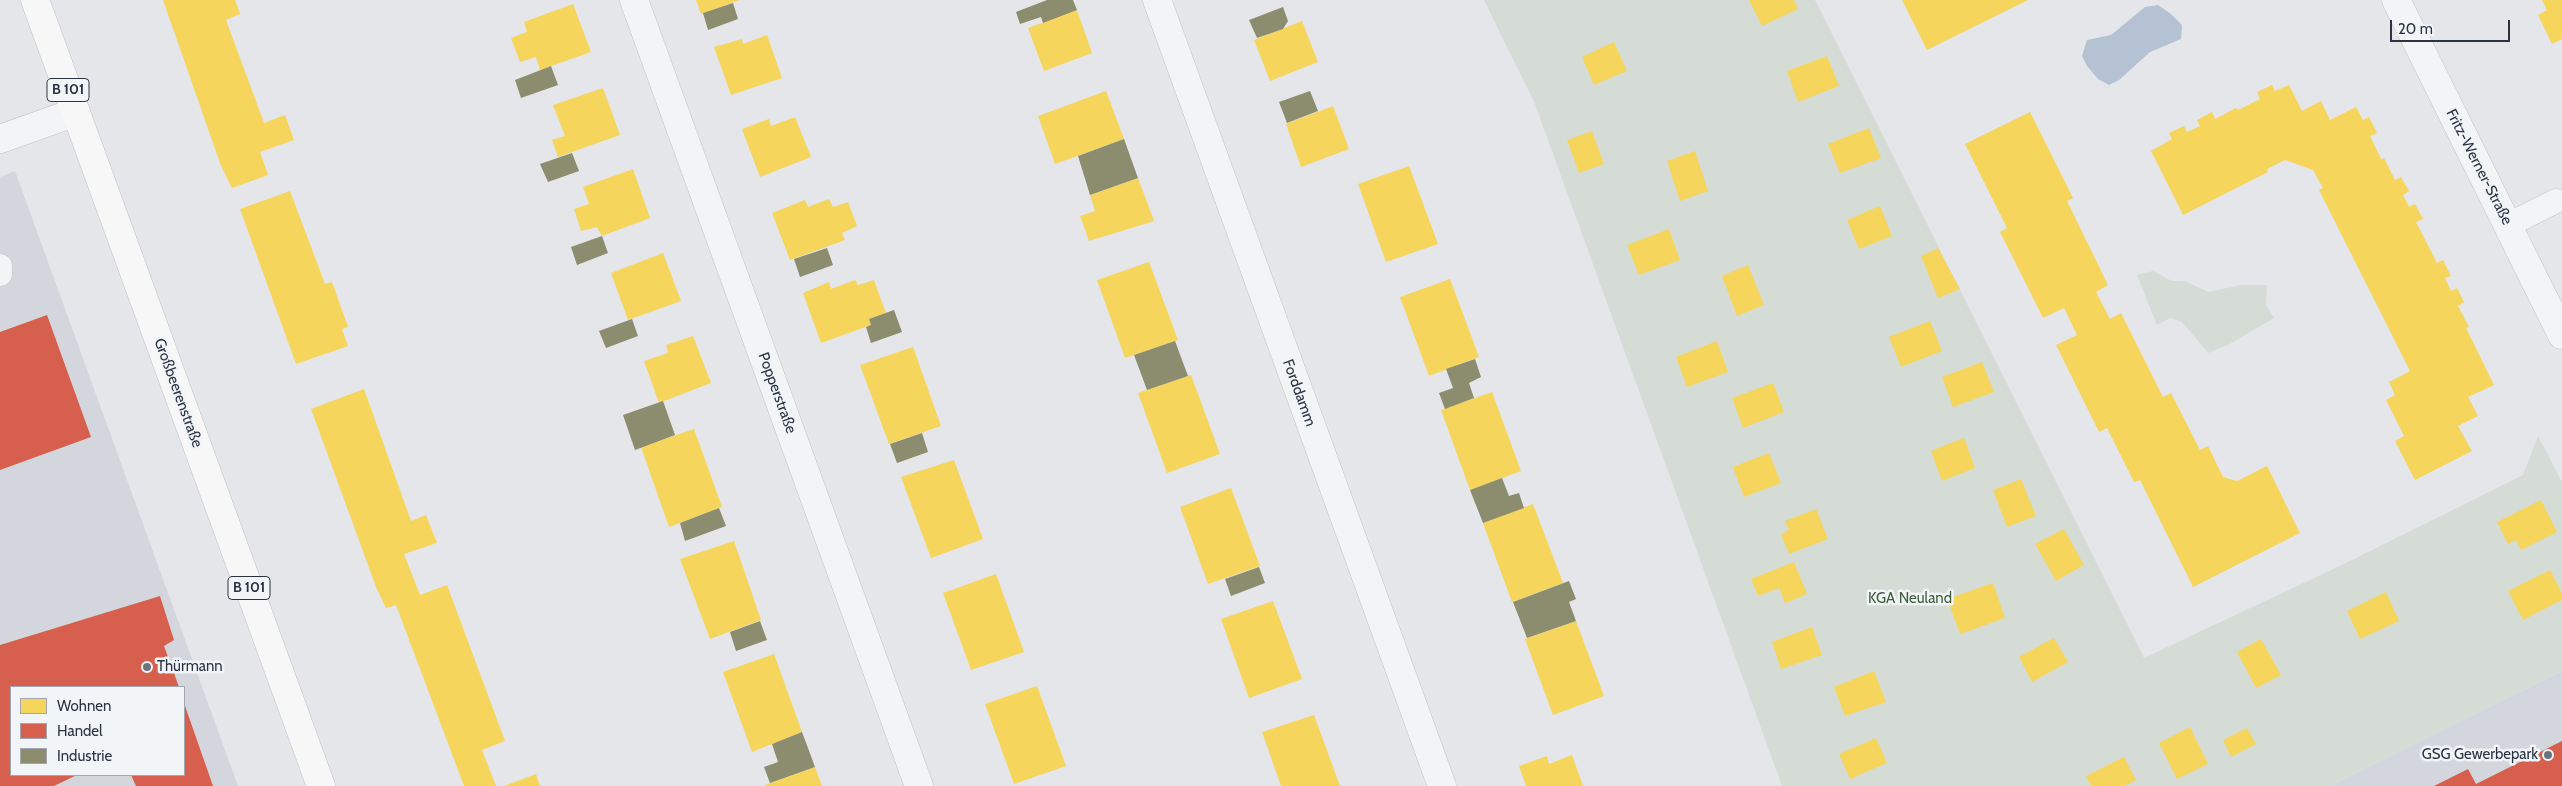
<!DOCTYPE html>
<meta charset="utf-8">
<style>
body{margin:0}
#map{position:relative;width:2562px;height:786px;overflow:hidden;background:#e4e6e9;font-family:Cabin,sans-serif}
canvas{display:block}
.legend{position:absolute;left:10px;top:686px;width:175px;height:90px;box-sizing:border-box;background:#f2f5f8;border:1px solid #a2a7af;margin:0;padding:6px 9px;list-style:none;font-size:15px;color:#2b3342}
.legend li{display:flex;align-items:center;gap:10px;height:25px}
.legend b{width:25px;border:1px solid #a2a7af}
.scale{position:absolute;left:2390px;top:20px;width:120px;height:22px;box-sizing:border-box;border:2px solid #2b3342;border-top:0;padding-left:6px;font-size:15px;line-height:18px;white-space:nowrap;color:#2b3342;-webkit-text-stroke:4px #f2f5f8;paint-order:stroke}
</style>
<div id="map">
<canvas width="2562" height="786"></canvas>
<ul class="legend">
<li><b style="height:14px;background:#f6d55c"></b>Wohnen</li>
<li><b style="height:14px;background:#d6604d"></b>Handel</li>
<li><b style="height:14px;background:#8c8c6e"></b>Industrie</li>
</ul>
<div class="scale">20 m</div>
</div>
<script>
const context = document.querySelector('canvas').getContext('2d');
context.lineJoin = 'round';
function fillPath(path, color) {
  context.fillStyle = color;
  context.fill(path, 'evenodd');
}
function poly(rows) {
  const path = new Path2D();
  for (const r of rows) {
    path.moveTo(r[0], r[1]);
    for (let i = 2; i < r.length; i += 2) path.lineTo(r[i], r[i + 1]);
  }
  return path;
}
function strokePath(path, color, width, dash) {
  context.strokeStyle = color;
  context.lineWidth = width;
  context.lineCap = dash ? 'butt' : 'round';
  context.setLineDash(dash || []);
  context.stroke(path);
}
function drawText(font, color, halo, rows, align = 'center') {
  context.font = font + ' Cabin,sans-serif';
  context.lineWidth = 5;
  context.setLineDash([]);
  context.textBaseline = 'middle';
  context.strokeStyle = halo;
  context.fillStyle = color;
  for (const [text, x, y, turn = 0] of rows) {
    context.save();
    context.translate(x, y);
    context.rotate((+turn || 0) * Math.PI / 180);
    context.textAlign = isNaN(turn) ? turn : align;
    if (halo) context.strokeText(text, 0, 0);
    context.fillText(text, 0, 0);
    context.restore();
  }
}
const built = poly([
 [15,171,238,786,0,786,0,177],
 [11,687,184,687,184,775,11,775],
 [2562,671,2562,786,2330,786]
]);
const green = poly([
 [1484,0,1815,0,2144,658,2346,563,2523,475,2538,436,2562,482,2562,671,2330,786,1782,786,1535,104],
 [2153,271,2172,281,2185,281,2208,292,2242,285,2267,285,2266,305,2274,318,2228,345,2208,353,2182,322,2170,318,2157,325,2137,275]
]);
const water = poly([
 [2158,5,2171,14,2182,25,2181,39,2150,52,2119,80,2109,85,2098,79,2087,66,2082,56,2087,40,2111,35,2145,7]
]);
const homes = poly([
 [163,0,235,0,240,14,226,20,264,123,285,115,294,140,260,152,268,175,232,188,221,166],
 [696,0,740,0,701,14],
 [1749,0,1794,0,1798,9,1762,26],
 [1902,0,2028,0,1927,50],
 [2542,0,2562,0,2562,39,2552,44,2538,15,2547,10],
 [573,4,591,52,540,70,536,57,520,62,511,38,527,32,524,22],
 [1077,10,1092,53,1044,71,1028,28],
 [1302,21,1318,62,1270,81,1254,40],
 [767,35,782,78,731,95,714,47,742,39,743,44],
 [1614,42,1627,71,1594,85,1582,57],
 [1827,56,1839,86,1798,102,1787,71],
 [2272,85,2275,91,2289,85,2302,111,2321,101,2330,120,2356,107,2363,120,2369,117,2377,133,2370,136,2381,159,2384,158,2395,180,2401,177,2409,191,2403,195,2409,207,2415,204,2423,219,2416,222,2437,263,2443,260,2451,276,2445,278,2451,291,2457,288,2464,302,2458,306,2469,327,2466,328,2494,385,2468,397,2478,416,2458,426,2472,451,2415,480,2395,441,2404,436,2386,400,2395,395,2389,382,2410,371,2319,190,2323,188,2313,170,2285,160,2267,169,2268,172,2183,215,2151,151,2172,139,2169,133,2184,126,2187,132,2200,126,2197,120,2212,112,2215,119,2236,108,2238,110,2260,99,2257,92],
 [603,88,620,135,558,157,552,140,565,136,553,105],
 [1106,91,1124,139,1055,164,1038,116],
 [1333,106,1349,149,1301,167,1286,124],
 [2030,112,2073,198,2067,201,2108,285,2096,292,2110,319,2121,313,2163,397,2171,393,2200,450,2208,446,2223,477,2237,481,2267,466,2300,533,2193,587,2140,480,2134,482,2107,428,2099,432,2056,345,2077,335,2064,308,2043,318,2000,232,2007,228,1965,144],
 [795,117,811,157,760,177,742,129,769,119,771,126],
 [1869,128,1881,158,1840,173,1828,144],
 [1592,131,1604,164,1579,173,1567,140],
 [1695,151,1708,191,1680,201,1667,161],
 [1409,166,1438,244,1386,262,1358,184],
 [633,169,650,218,602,236,597,227,581,231,574,209,589,204,583,187],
 [1138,178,1154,221,1089,241,1080,216,1095,211,1090,195],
 [290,191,325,284,332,282,348,327,342,329,348,346,296,364,240,209],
 [829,199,833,207,848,202,857,226,842,233,845,240,790,260,772,213,805,200,808,207],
 [1880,206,1892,236,1859,249,1847,220],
 [1669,229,1680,260,1639,275,1627,245],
 [1938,248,1960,289,1938,298,1921,256],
 [663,253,681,301,628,320,611,273],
 [1149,262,1178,340,1125,358,1097,280],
 [1748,265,1764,305,1737,316,1722,276],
 [1450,279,1479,357,1429,376,1400,297],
 [855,280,858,285,874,280,886,313,869,319,871,325,821,343,803,293,829,282,831,289],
 [1930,321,1942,351,1901,367,1889,337],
 [693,336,711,383,659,403,644,361,668,353,666,345],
 [1717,341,1728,372,1687,387,1676,357],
 [913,347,941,426,889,444,860,365],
 [1982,362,1994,392,1953,407,1942,377],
 [1191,375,1220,454,1167,473,1138,393],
 [1773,383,1784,412,1743,428,1732,398],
 [364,389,411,521,426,515,437,543,404,554,420,595,447,585,505,741,482,750,496,786,464,786,396,605,386,608,376,587,311,409],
 [1492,392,1521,471,1470,490,1441,410],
 [694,429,722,507,669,527,641,447],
 [1964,438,1975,468,1942,481,1931,451],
 [1769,453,1781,483,1744,497,1733,467],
 [954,460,983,539,931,558,901,477],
 [2021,479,2036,516,2007,527,1993,490],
 [1231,488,1260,566,1208,584,1180,507],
 [2541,500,2557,532,2521,550,2516,540,2508,544,2497,522],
 [1533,504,1563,583,1512,602,1483,523],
 [1816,509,1828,539,1789,554,1781,534,1789,530,1785,521],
 [2064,529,2084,565,2056,581,2035,544],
 [734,541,761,620,710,639,680,559],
 [1794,562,1807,594,1785,603,1779,588,1758,596,1751,579],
 [2550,570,2562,593,2562,600,2523,620,2508,591],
 [996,574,1024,652,971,670,943,593],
 [1993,583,2005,618,1960,634,1947,599],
 [2386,592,2399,621,2360,639,2347,611],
 [1273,601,1302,679,1249,698,1221,619],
 [1576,621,1604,696,1553,715,1525,639],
 [1812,627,1822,655,1781,669,1772,642],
 [2054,638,2068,662,2032,682,2019,657],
 [2261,639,2281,675,2256,688,2237,652],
 [774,654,802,732,752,752,723,672],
 [1874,671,1886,702,1845,716,1834,687],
 [1037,686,1066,766,1014,784,985,704],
 [1314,715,1340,786,1281,786,1262,732],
 [2190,727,2208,764,2177,779,2159,743],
 [2247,728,2256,744,2231,757,2223,740],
 [1876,738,1887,763,1850,779,1839,754],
 [1572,755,1583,786,1526,786,1519,766,1547,756,1549,764],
 [2124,757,2136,780,2125,786,2091,786,2086,776],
 [815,767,822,786,764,786,770,783],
 [536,774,540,786,504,786]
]);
const shops = poly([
 [47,315,91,437,0,470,0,332],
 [160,596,174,640,164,646,179,687,11,687,11,775,77,775,54,786,0,786,0,645],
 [184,703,213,786,136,786,131,775,184,775],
 [2562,741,2562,786,2434,786,2468,769,2476,784]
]);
const industry = poly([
 [1047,0,1073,0,1077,10,1043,23,1041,17,1020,24,1016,12],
 [733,3,738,19,708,30,703,13],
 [1283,7,1288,21,1283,29,1257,38,1249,20],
 [551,66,558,85,521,98,515,80],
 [1310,91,1318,111,1287,123,1279,102],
 [1124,139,1138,178,1090,195,1078,156],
 [572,153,579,171,548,182,540,164],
 [602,236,608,253,577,265,571,247],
 [827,248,833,265,800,277,794,259],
 [894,310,902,332,871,343,866,327,871,325,869,319],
 [632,319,638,336,606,348,599,331],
 [1175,341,1188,376,1147,390,1134,355],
 [1475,359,1481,377,1469,383,1474,398,1445,409,1439,393,1453,388,1446,369],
 [663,401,675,435,635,450,623,415],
 [922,433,928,452,897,463,890,444],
 [1502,478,1509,496,1519,493,1524,508,1483,523,1470,490],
 [719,508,726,526,685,541,680,523],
 [1259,567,1265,583,1231,596,1225,579],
 [1569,581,1576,599,1569,602,1576,621,1527,638,1513,602],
 [760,621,767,640,736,651,730,632],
 [802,732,815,767,770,783,764,767,778,762,772,744]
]);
const service = poly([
 [2508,225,2556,201],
 [0,266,0,274]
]);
const minor = poly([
 [634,0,919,786],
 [1157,0,1442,786],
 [2396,0,2562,335],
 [0,139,76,112]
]);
const primary = poly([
 [35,0,321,786]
]);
const markers = [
 [147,667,5,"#6c727c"],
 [2548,755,5,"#6c727c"]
];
const shields = [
 [68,90,42],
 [249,588,42]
];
const shieldNames = [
 ["B 101",68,90],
 ["B 101",249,588]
];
const streetNames = [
 ["Fritz-Werner-Straße",2479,167,63],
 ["Großbeerenstraße",178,393,70],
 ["Popperstraße",777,393,70],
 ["Forddamm",1299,393,70]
];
const parkNames = [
 ["KGA Neuland",1910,599]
];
const poiNames = [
 ["Thürmann",157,667],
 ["GSG Gewerbepark",2538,755,"right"]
];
fillPath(built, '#d3d6dc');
fillPath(green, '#d5dcd5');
fillPath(water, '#b4c2d3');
fillPath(homes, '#f6d55c');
fillPath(shops, '#d6604d');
fillPath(industry, '#8c8c6e');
strokePath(service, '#c2c4c7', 25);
strokePath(minor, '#c2c4c7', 29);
strokePath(primary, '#c0c3c7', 29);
strokePath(service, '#f3f4f6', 24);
strokePath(minor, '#f3f4f6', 28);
strokePath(primary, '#f7f7f7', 28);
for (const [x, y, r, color] of markers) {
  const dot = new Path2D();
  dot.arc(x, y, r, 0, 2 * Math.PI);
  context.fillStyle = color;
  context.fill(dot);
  strokePath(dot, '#f2f5f8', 2);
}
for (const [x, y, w] of shields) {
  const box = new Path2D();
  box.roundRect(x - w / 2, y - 11.5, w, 23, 4);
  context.fillStyle = '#f2f5f8';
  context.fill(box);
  strokePath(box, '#2b3342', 1);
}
drawText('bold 14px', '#2b3342', null, shieldNames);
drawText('15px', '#2b3342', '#f2f5f8', streetNames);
drawText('15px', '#3f5d39', '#f2f5f8', parkNames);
drawText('15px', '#2b3342', '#f2f5f8', poiNames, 'left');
</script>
